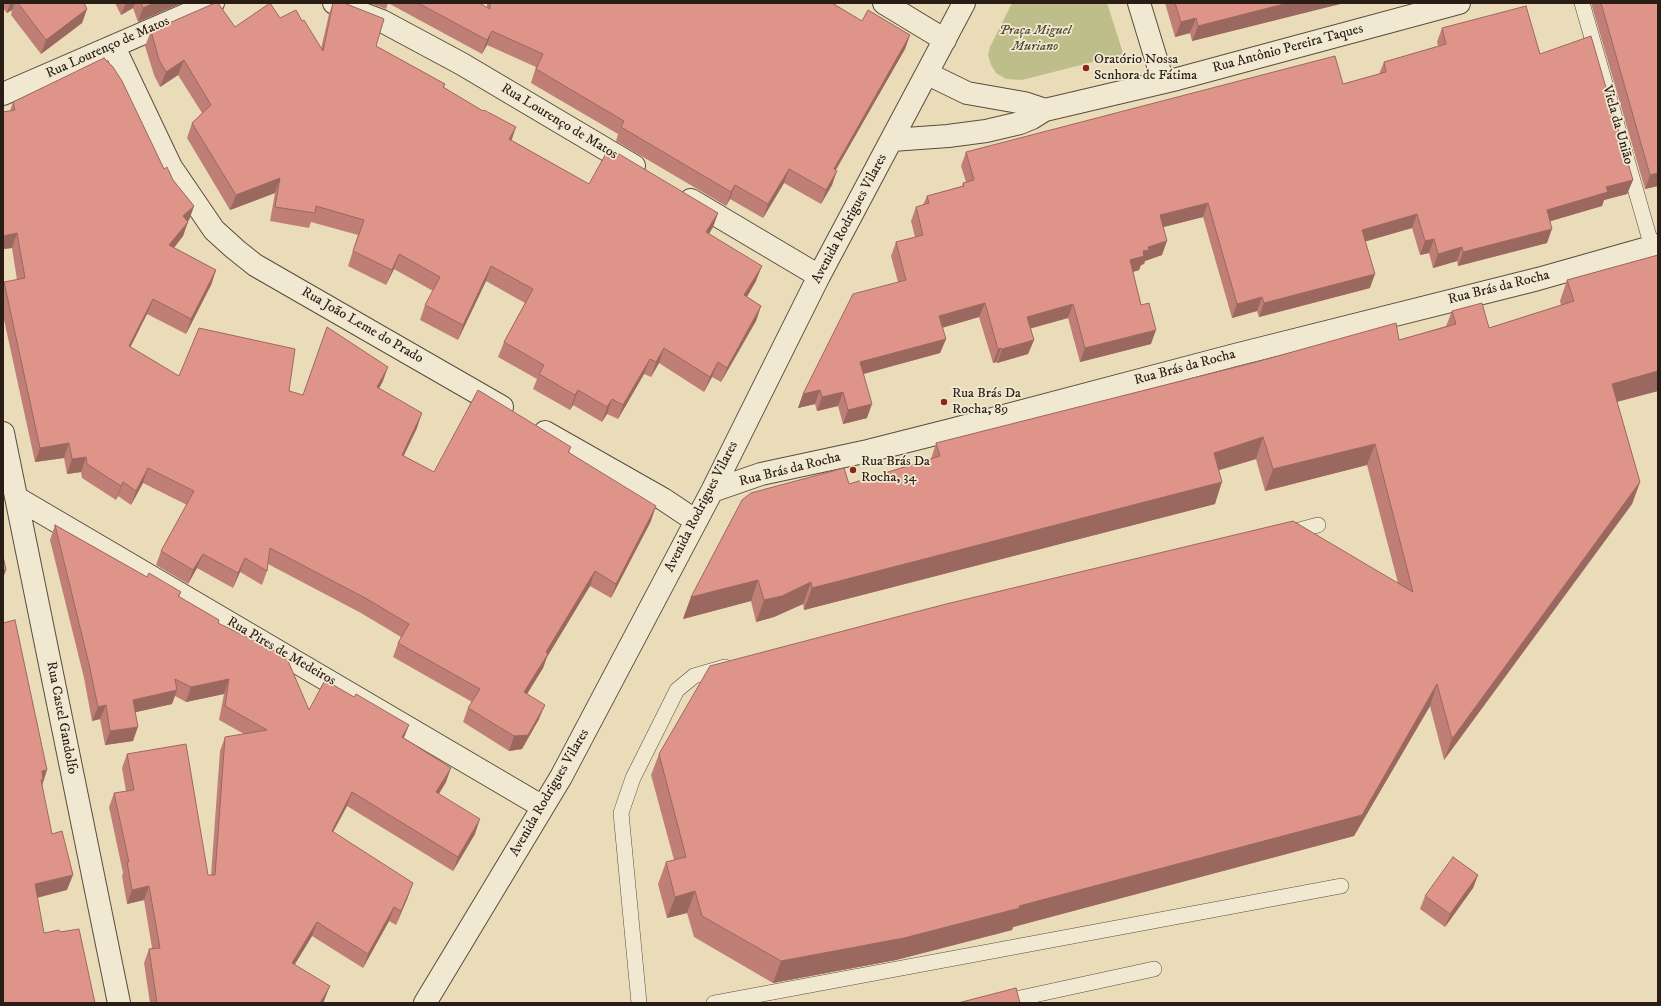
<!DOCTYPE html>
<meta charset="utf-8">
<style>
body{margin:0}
#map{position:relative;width:1661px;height:1006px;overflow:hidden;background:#eadcb9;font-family:"IM FELL DW Pica",serif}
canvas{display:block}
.frame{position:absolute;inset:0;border:4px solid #291d15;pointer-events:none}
</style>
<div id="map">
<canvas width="1661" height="1006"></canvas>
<div class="frame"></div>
</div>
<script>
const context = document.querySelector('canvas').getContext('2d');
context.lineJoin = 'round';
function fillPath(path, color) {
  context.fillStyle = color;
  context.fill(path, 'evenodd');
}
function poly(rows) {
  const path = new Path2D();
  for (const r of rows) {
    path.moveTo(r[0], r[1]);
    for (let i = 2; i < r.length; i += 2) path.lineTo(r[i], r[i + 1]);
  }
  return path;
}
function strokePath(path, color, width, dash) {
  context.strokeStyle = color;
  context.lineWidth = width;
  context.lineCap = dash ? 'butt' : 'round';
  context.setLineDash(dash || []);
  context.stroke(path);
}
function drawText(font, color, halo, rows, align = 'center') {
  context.font = font + ' "IM FELL DW Pica",serif';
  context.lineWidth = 3.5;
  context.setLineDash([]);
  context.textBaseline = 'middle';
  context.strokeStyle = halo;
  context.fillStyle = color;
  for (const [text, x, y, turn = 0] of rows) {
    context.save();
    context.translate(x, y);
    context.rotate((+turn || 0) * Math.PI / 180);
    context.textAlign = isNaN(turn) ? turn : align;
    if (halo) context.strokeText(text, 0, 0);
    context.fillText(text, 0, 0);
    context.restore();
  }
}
const green = poly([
 [1012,3,1107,3,1123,53,1120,55,1022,80,1006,79,996,73,991,65,988,55,990,47]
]);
const service = poly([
 [1582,3,1652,247],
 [1288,533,1318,525],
 [639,1003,621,813,633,778,677,690,694,676,725,667],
 [714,1003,1341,886],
 [997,1003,1154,969]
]);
const minor = poly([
 [334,3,382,21,462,64,634,166],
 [884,3,945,40],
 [1139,3,1163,82],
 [114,47,171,167,214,230,235,249,255,265,502,407],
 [928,74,967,93,1024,103,1045,110],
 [3,94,213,3],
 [892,140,948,136,986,131,1020,123,1032,118,1045,110,1177,79,1459,3],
 [691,200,819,276],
 [545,432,663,499,696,521],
 [3,433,119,1003],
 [712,491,761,474,868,451,955,429,1235,355,1538,279,1658,245],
 [17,498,543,807],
 [425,1003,561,777,712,491,819,276,964,3]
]);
const wall = poly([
 [4,3,84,3,87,9,82,23,41,54,11,15,12,10,7,13,3,8],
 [115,3,182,3,138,22,133,8,121,15],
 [333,3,344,3,376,46,445,84,444,87,511,140,589,184,718,213,713,227,709,234,756,281,747,297,761,306,756,321,721,382,712,377,704,392,659,363,651,377,644,374,618,419,607,414,602,422,573,405,570,410,533,389,537,379,498,357,504,342,525,303,486,281,458,340,420,320,425,305,433,291,394,269,386,285,348,266,358,235,311,222,309,228,270,221,275,193,230,210,187,138,192,123,202,113,178,75,160,87,154,75,145,46,151,31,235,27,280,18,302,21,321,49,329,14],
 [369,3,479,3,487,8,487,3,832,3,862,21,910,35,905,49,836,170,832,185,821,204,784,183,763,218,730,199,726,206,616,141,618,134,531,83,536,67,487,45,482,54,388,3,386,9],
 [1165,3,1344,3,1192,41,1190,33,1175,37],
 [1591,3,1658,3,1658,186,1645,189],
 [1442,28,1540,54,1633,180,1627,194,1604,200,1602,206,1550,221,1547,243,1458,266,1457,261,1433,268,1429,253,1420,255,1412,228,1365,241,1370,288,1259,317,1257,311,1232,318,1203,217,1164,227,1162,255,1145,261,1144,264,1141,265,1139,270,1133,272,1151,344,1080,362,1068,318,1030,328,1034,340,1028,354,997,363,996,362,993,363,979,317,942,328,946,339,940,353,864,374,867,418,843,424,838,406,817,411,815,404,798,408,803,394,898,282,891,256,896,242,915,237,911,221,916,207,923,205,927,196,962,186,963,183,966,182,961,166,966,152,1343,84,1379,74,1384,62,1438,46,1437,42],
 [13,102,164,169,194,206,189,220,188,221,183,236,174,248,216,270,211,285,186,334,147,314,130,347,179,376,289,391,303,395,383,381,379,388,417,428,403,456,434,472,571,447,569,452,651,521,611,598,590,586,547,657,543,668,527,694,539,719,522,749,509,751,463,722,468,708,472,702,393,657,398,643,401,637,361,613,268,564,267,571,262,585,240,572,233,588,197,568,188,584,156,565,161,551,187,505,143,483,131,505,118,496,116,500,82,478,81,472,67,474,64,458,35,462,3,315,3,285,4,282,17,280,12,248,3,249,3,112,10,111],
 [1658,255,1658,391,1617,402,1640,482,1632,504,1444,760,1430,706,1354,836,1013,927,1012,930,896,960,773,983,694,937,687,913,667,918,658,884,666,862,674,860,651,775,659,754,1398,583,1367,465,1265,491,1256,459,1219,470,1215,504,804,610,803,604,774,617,756,622,751,601,683,619,691,597,849,484,931,459,936,443,1399,340,1446,326,1452,311,1489,328,1561,305,1560,301,1567,280],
 [55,525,147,577,181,592,179,597,218,624,309,710,354,697,409,725,404,738,446,782,439,794,475,834,453,871,347,806,333,832,408,897,396,925,389,921,363,968,312,936,295,964,324,1001,323,1003,150,1003,144,963,149,949,152,948,144,900,127,904,122,876,123,873,109,807,114,793,126,791,122,768,127,754,208,875,211,875,220,751,225,737,244,734,219,720,224,694,186,702,175,696,172,704,135,712,133,741,105,745,100,719,92,721,84,678,50,540],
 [1478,875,1473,888,1445,927,1420,909,1425,896]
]);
const shadedWall = poly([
 [10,3,15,3,12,10,7,13],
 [126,3,135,3,133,8,121,15],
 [154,3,182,3,138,22,143,8],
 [1288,3,1344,3,1192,41,1198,26],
 [87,9,82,23,41,54,46,40],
 [1196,18,1190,33,1175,37,1181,22],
 [492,31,487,45,482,54,487,40],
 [910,35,905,49,828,183,834,169],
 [184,60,178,75,160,87,166,72],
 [516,127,511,142,509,139],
 [789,169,784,183,763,218,768,204],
 [837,171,832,185,821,204,826,190],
 [1658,173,1658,186,1645,189,1650,175],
 [280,178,275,193,230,210,236,195],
 [1633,180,1627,194,1604,200,1602,206,1541,224,1547,210,1606,187],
 [735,185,730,199,726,206,731,192],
 [1208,203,1203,217,1155,229,1160,215],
 [194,206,189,220,177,231,183,216],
 [718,213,713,227,701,247,706,232],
 [1417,214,1412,228,1357,244,1362,230],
 [188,222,183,236,164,260,169,245],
 [1552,229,1547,243,1458,266,1463,252],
 [17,233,12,248,3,249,3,236],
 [1434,239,1429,253,1420,255,1425,241],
 [1167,241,1162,255,1145,261,1144,264,1141,265,1139,270,1125,274,1130,260,1148,247],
 [1462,247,1457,261,1433,268,1438,254],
 [399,254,394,269,386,285,392,270],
 [491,266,486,281,458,340,463,325],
 [762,266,756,281,739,310,744,295],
 [216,270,211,285,186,334,191,319],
 [1375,274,1370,288,1259,317,1264,303],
 [1262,297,1257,311,1232,318,1237,304],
 [153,299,147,314,124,360,129,346],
 [985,303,979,317,934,330,939,316],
 [1073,304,1068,318,1022,331,1027,317],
 [761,306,756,321,721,382,727,368],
 [1156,330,1151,344,1080,362,1085,348],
 [946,339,940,353,855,376,860,362],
 [1034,340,1028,354,997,363,1002,349],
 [664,348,659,363,651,377,656,362],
 [1001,348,996,362,993,363,998,349],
 [650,359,644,374,618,419,623,405],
 [718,362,712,377,704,392,710,377],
 [388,367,383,381,372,401,377,387],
 [1658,371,1658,391,1604,405,1612,384],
 [578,390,573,405,570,410,575,395],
 [820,390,815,404,798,408,803,394],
 [843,392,838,406,817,411,822,397],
 [612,399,607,414,602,422,607,407],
 [872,404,867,418,843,424,848,410],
 [422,413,417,428,397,470,402,455],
 [1263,437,1256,459,1206,474,1214,453],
 [69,443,64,458,35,462,40,448],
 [1375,444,1367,465,1265,491,1273,469],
 [86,457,81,472,67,474,72,459],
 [148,468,143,483,131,505,136,491],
 [123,482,118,496,116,500,121,486],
 [1222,482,1215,504,804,610,812,588],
 [1640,482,1632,504,1444,760,1452,739],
 [656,506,651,521,611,598,616,584],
 [203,554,197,568,188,584,193,570],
 [245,558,240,572,233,588,238,573],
 [6,570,3,578,3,571],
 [595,571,590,586,547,657,543,668,519,707,524,692,546,652],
 [758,580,751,601,683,619,691,597],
 [811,582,803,604,774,617,756,622,764,600],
 [229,679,224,694,186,702,191,687],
 [1437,684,1430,706,1354,836,1013,927,1012,930,896,960,773,983,781,961,1019,906],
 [177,690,172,704,128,714,133,700],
 [106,705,100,719,92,721,98,707],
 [545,705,539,719,522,749,509,751,514,736],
 [409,725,403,739,402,737],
 [138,727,133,741,105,745,110,731],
 [451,768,446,782,431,806,436,792],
 [47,770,42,786,41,786,42,771],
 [352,792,347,806,326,845,332,831],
 [480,819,475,834,453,871,458,857],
 [73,875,67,890,29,900,35,884],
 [1478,875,1473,888,1445,927,1450,914],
 [413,883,408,897,396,925,401,911],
 [149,886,144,900,127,904,132,890],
 [695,891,687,913,667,918,675,897],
 [394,907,389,921,363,968,368,954],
 [317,922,312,936,287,977,292,963],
 [330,986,324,1001,323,1003,320,1003]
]);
const building = poly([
 [18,3,84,3,87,9,46,40,18,3],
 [141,3,154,3,143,8,141,3],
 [215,3,218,3,235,27,270,3,280,18,296,10,302,21,304,20,323,51,333,3,344,3,382,18,384,19,376,46,445,84,443,87,483,111,484,110,516,127,509,139,589,184,609,148,718,213,706,232,762,266,744,295,761,306,727,368,718,362,710,377,664,348,656,362,650,359,623,405,612,399,607,407,578,390,575,395,539,374,544,365,504,342,533,289,491,266,463,325,425,305,440,277,399,254,392,270,353,251,364,220,316,206,315,213,275,207,280,178,236,195,192,123,211,105,184,60,166,72,159,60,151,31,215,3],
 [418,3,479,3,490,9,490,3,832,3,862,21,868,10,910,35,834,169,837,171,826,190,789,169,768,204,735,185,731,192,621,127,624,121,536,69,543,54,492,31,487,40,418,3],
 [1175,3,1288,3,1198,26,1196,18,1181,22,1175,3],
 [1601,3,1658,3,1658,173,1650,175,1601,3],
 [1526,6,1540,54,1591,36,1633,180,1606,187,1608,192,1547,210,1552,229,1463,252,1462,247,1438,254,1434,239,1425,241,1417,214,1362,230,1375,274,1264,303,1262,297,1237,304,1208,203,1160,215,1167,241,1148,247,1149,250,1143,251,1144,256,1130,260,1141,305,1149,303,1156,330,1085,348,1073,304,1027,317,1034,340,1002,349,1001,348,998,349,985,303,939,316,946,339,860,362,872,404,848,410,843,392,822,397,820,390,803,394,853,294,906,280,896,242,923,235,916,207,929,203,927,196,964,186,963,183,974,180,966,152,1335,56,1343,84,1386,72,1384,62,1446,44,1442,28,1526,6],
 [104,58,113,67,122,81,164,169,167,167,173,180,194,206,183,216,188,222,169,245,216,270,191,319,153,299,129,346,179,376,199,328,295,349,289,391,303,395,327,327,388,367,377,387,422,413,402,455,434,472,478,390,571,447,568,452,656,506,616,584,595,571,546,652,548,654,524,692,545,705,528,735,514,736,468,708,480,689,398,643,409,624,367,599,270,548,267,571,245,558,238,573,203,554,193,570,161,551,194,491,148,468,136,491,123,482,121,486,87,464,86,457,72,459,69,443,40,448,4,282,25,278,17,233,3,236,3,112,15,110,13,102,104,58],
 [1658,255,1658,371,1612,384,1640,482,1452,739,1437,684,1362,815,1019,906,1020,908,904,938,781,961,702,916,695,891,675,897,666,862,686,857,659,754,710,666,946,604,1293,521,1413,592,1375,444,1273,469,1263,437,1214,453,1222,482,812,588,811,582,782,596,764,600,758,580,691,597,742,500,751,493,844,468,849,484,940,456,936,443,1260,361,1396,323,1399,340,1456,324,1452,311,1482,303,1489,328,1574,301,1567,280,1658,255],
 [55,525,147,577,149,573,181,592,178,596,219,620,218,623,286,656,309,710,325,680,354,697,356,694,409,725,402,737,451,768,436,792,480,819,458,857,352,792,332,831,413,883,401,911,394,907,368,954,317,922,292,963,330,986,320,1003,157,1003,149,949,160,948,149,886,132,890,127,862,129,862,114,793,134,790,127,754,186,744,208,875,215,875,225,737,267,730,225,706,229,679,191,687,175,679,177,690,133,700,138,727,110,731,106,705,98,707,89,664,55,525],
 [3,556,6,570,3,571,3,556],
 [15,620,47,770,42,771,43,779,41,780,52,834,62,831,73,875,35,884,44,933,59,930,60,932,79,929,95,1003,3,1003,3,623,15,620],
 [1453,857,1478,875,1450,914,1425,896,1453,857],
 [1016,988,1020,1003,958,1003,1016,988]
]);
const markers = [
 [1086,68,4,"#8f2418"],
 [944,402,4,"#8f2418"],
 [853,470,4,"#8f2418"]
];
const parkNames = [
 ["Praça Miguel",1035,31],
 ["Muriano",1035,47]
];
const streetNames = [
 ["Rua Lourenço de Matos",108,48,-24],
 ["Rua Antônio Pereira Taques",1288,49,-15],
 ["Rua Lourenço de Matos",559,122,31],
 ["Viela da União",1617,125,74],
 ["Avenida Rodrigues Vilares",850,219,-62],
 ["Rua Brás da Rocha",1499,288,-14],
 ["Rua João Leme do Prado",362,326,30],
 ["Rua Brás da Rocha",1185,368,-15],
 ["Rua Brás da Rocha",790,470,-14],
 ["Avenida Rodrigues Vilares",702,507,-63],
 ["Rua Pires de Medeiros",281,652,30],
 ["Rua Castel Gandolfo",61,718,79],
 ["Avenida Rodrigues Vilares",550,793,-60]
];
const poiNames = [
 ["Oratório Nossa",1094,60],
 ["Senhora de Fátima",1094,76],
 ["Rua Brás Da",952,394],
 ["Rocha, 89",952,410],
 ["Rua Brás Da",861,462],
 ["Rocha, 34",861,478]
];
fillPath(green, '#bebe8a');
strokePath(service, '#594d3e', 16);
strokePath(minor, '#594d3e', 24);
strokePath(service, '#f1e8d2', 15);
strokePath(minor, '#f1e8d2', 22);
fillPath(wall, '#bf7f76');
fillPath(shadedWall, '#9b6860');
fillPath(building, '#de9489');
strokePath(building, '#9b6860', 1);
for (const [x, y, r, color] of markers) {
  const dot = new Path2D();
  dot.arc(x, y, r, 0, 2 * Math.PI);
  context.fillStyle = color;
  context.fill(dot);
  strokePath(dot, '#f1e8d2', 1.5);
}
drawText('italic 14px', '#564d38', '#f1e8d2', parkNames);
drawText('14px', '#291d15', '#f1e8d2', streetNames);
drawText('14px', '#291d15', '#f1e8d2', poiNames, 'left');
</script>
